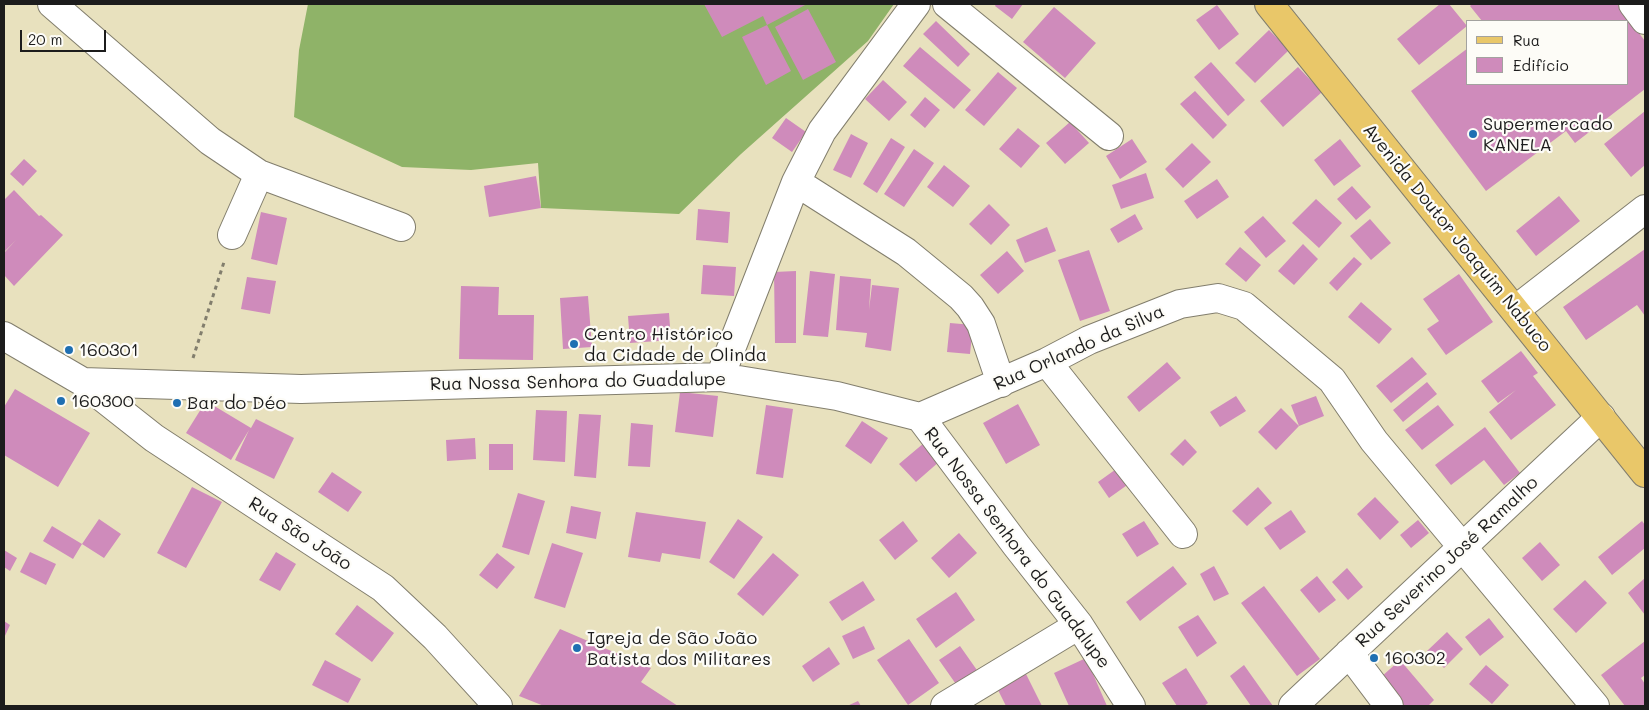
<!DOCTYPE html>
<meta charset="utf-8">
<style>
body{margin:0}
#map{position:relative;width:1649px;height:710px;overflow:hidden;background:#e8e1be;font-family:Mali,sans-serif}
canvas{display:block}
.frame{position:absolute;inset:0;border:5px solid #1c1c1c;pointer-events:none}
.legend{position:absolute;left:1466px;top:20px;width:162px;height:65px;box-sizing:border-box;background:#fdfcf7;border:1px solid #a3a29f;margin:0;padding:6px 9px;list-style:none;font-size:15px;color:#1c1c1c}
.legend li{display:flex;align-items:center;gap:10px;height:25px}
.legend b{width:25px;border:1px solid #a3a29f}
.scale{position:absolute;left:20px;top:30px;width:86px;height:22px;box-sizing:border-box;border:2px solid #1c1c1c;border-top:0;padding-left:6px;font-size:15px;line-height:18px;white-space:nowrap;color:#1c1c1c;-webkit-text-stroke:4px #fdfcf7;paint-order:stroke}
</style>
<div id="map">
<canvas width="1649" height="710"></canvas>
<div class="frame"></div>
<ul class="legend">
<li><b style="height:6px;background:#e9c769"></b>Rua</li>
<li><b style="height:14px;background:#cf8bbb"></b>Edifício</li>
</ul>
<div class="scale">20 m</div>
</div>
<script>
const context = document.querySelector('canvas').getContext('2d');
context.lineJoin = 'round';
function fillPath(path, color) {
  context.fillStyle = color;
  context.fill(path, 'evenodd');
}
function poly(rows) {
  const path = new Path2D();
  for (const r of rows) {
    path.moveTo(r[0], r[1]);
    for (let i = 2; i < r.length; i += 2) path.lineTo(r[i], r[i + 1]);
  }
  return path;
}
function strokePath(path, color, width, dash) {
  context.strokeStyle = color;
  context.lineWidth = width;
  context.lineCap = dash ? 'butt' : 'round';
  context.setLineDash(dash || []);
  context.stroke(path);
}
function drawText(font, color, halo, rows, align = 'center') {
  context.font = font + ' Mali,sans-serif';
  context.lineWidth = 4.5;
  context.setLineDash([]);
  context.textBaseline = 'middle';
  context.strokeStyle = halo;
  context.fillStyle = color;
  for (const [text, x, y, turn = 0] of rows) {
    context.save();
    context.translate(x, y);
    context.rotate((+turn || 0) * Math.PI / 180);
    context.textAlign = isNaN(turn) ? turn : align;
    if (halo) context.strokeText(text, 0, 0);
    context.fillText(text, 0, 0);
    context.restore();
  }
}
const forest = poly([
 [308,4,894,4,868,41,741,154,679,214,541,208,538,163,471,170,402,167,294,117,299,50]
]);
const building = poly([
 [704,4,807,4,767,25,763,16,722,37],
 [996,4,1023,4,1012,19,995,6],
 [1440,4,1449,4,1467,26,1419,65,1397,39],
 [1472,4,1617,4,1645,41,1645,89,1575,143,1566,131,1486,191,1411,91,1468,48,1468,84,1628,84,1628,21,1482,21,1470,6],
 [1217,5,1239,34,1219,50,1196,20],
 [1054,7,1096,43,1065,78,1023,42],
 [808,9,836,62,803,80,775,27],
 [936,21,970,54,958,67,923,34],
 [767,25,791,71,766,85,742,37],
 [1269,30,1289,50,1255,83,1235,63],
 [920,47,971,90,954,109,903,66],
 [1211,62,1245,100,1228,116,1194,77],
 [1298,67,1322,92,1283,127,1260,101],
 [998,72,1017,88,984,126,965,110],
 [883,80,907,102,889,121,865,99],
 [1195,91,1227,125,1213,139,1180,104],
 [925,97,940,110,925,128,910,115],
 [1645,111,1645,165,1631,177,1604,144],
 [786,118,806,132,792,152,772,138],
 [1070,122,1089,143,1065,164,1046,143],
 [1018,128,1040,146,1021,168,999,149],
 [851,134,868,143,851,178,833,170],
 [891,138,905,147,877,193,863,184],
 [1132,139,1147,162,1120,179,1106,156],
 [1340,139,1361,166,1334,186,1314,160],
 [1192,143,1211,162,1183,188,1165,169],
 [914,149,934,163,904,207,884,194],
 [24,159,37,171,23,186,10,174],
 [944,165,970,186,953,207,927,187],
 [1146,173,1154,198,1121,209,1112,185],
 [536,176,541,208,489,217,484,186],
 [1217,179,1229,197,1197,219,1184,201],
 [1352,186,1371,207,1356,220,1337,199],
 [14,190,39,216,41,215,63,235,14,286,4,275,4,253,16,240,4,252,4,200],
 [1559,196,1580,221,1536,256,1516,231],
 [1316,199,1342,223,1319,248,1292,223],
 [989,204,1010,225,991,245,969,224],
 [698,209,730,212,728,243,696,240],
 [261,212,287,218,277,265,251,259],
 [1135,214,1143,229,1118,243,1110,229],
 [1263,216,1286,241,1266,258,1244,232],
 [1370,219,1391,243,1371,260,1350,236],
 [1047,227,1056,251,1025,263,1016,240],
 [1303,244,1318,259,1294,285,1278,271],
 [1240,247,1261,265,1246,282,1225,264],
 [1645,249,1645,316,1637,305,1586,340,1563,307],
 [1089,250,1110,311,1080,321,1058,260],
 [1007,251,1024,271,998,294,980,275],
 [1354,257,1362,264,1337,291,1329,283],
 [703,265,736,267,734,296,701,294],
 [796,271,796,343,775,343,774,272],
 [810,271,835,274,828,337,803,335],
 [1459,274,1493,322,1446,355,1427,329,1439,321,1423,299],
 [840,276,871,279,869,310,872,285,899,288,891,351,865,347,867,333,836,330],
 [247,277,276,281,270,314,241,309],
 [461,286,499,287,498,315,534,315,533,360,459,359],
 [588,296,592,347,563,349,560,298],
 [1361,302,1392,329,1379,344,1348,317],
 [669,313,671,340,630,343,628,316],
 [950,323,973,325,970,354,947,352],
 [1521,351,1538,373,1533,376,1556,405,1511,440,1489,412,1516,390,1498,403,1481,381],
 [1412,357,1427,374,1391,403,1376,386],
 [1167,362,1181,378,1139,412,1127,397],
 [1427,382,1437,394,1403,422,1393,410],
 [15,389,90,433,58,487,4,455,4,407],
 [680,392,718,396,713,437,675,432],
 [1236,396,1246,411,1220,427,1210,412],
 [1316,396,1324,416,1299,426,1291,405],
 [206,401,251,428,256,419,294,438,274,479,235,460,249,430,231,460,186,433],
 [1018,404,1040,445,1006,464,983,423],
 [766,405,793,409,783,478,756,474],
 [1438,405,1454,425,1422,450,1405,430],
 [1281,408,1299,426,1276,450,1258,432],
 [536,410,567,411,565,462,533,460],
 [579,414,601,415,596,478,574,476],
 [862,421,888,438,871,464,845,446],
 [631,423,653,425,650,467,628,466],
 [1485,427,1520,473,1504,485,1484,460,1451,485,1435,465],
 [475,438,476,459,447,461,446,440],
 [1185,439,1197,452,1183,466,1170,454],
 [924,443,940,461,916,482,899,464],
 [489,444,513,444,513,470,489,470],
 [1119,467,1130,483,1109,498,1098,482],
 [332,472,362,492,348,512,318,492],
 [192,487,222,502,186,568,157,553],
 [1258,487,1272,503,1247,526,1232,511],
 [518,493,545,501,529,555,502,547],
 [1375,497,1399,522,1380,540,1357,514],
 [571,506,601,512,596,539,566,533],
 [1291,510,1306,532,1280,550,1264,528],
 [636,512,706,522,700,559,662,553,660,562,628,557],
 [99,519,121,534,104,558,82,544],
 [738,519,763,537,734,579,709,562],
 [1418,520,1429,533,1411,548,1400,535],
 [903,521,918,541,895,560,879,540],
 [1144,521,1159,544,1137,557,1122,534],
 [1642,521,1645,525,1645,548,1612,575,1598,557],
 [52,526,82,544,73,559,43,541],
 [959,533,977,553,949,578,931,558],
 [1540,542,1560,565,1542,581,1522,558],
 [552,543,583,553,565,608,534,598],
 [4,550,17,558,10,571,4,567],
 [30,552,56,564,46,585,20,572],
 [276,552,296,564,280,591,259,580],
 [497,553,515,567,497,589,479,575],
 [773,553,799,575,763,616,737,594],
 [1173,566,1187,584,1140,621,1126,602],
 [1214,566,1229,594,1214,601,1200,574],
 [1347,568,1363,587,1348,600,1332,582],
 [1317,576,1336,600,1319,613,1300,590],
 [1645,578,1645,615,1628,593],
 [1585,580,1607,603,1576,633,1553,609],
 [863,581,875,600,842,621,829,602],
 [1264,586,1320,659,1297,676,1241,603],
 [956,592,975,620,936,648,916,619],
 [357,605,394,633,372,662,335,634],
 [1198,615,1217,643,1197,657,1178,627],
 [1489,618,1504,637,1480,656,1465,637],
 [4,621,10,625,4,638],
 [864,626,875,649,853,659,842,636],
 [560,629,651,668,641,682,678,706,544,706,519,696],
 [1447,632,1463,649,1444,668,1427,651],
 [909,639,939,683,908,705,877,660],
 [1645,641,1645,675,1641,678,1645,684,1645,706,1625,706,1601,675],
 [960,646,979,673,958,687,939,660],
 [829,647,840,664,813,682,802,666],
 [1086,658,1107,706,1069,706,1054,673],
 [325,660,361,679,348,703,312,685],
 [1400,660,1434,700,1428,706,1405,706,1380,678],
 [1244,665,1273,706,1251,706,1230,676],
 [1486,665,1509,685,1492,704,1469,684],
 [1186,668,1208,703,1204,706,1177,706,1162,683],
 [1026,674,1042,706,1006,706,997,688],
 [858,701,861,706,847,706]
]);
const path = poly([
 [193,358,224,262]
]);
const minor = poly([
 [52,4,210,141,259,174,401,227],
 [947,4,1109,136],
 [1633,4,1645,20],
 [796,182,906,252,961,297,970,307,981,324,1001,383],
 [232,235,259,174],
 [1515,310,1645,209],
 [4,336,83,382,154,438,383,588,435,637,498,706],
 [1047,362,1183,534],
 [720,377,796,182,822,131,916,4],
 [83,382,301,389,720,377,837,396,920,417,1016,545,1079,625,1131,706],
 [920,417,1047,362,1089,340,1180,304,1218,298,1244,306,1332,380,1374,441,1595,706],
 [1349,653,1389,706],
 [945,706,1079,625],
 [1293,706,1601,417]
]);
const major = poly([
 [1269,4,1645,473]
]);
const markers = [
 [1473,134,5,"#1f6fb2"],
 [574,344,5,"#1f6fb2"],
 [69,350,5,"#1f6fb2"],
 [61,401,5,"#1f6fb2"],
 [177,403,5,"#1f6fb2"],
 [577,648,5,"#1f6fb2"],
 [1374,658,5,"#1f6fb2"]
];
const poiNames = [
 ["Supermercado",1483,124],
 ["KANELA",1483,145],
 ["Centro Histórico",584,334],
 ["da Cidade de Olinda",584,355],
 ["160301",79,350],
 ["160300",71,401],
 ["Bar do Déo",187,403],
 ["Igreja de São João",587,638],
 ["Batista dos Militares",587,659],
 ["160302",1384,658]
];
const streetNames = [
 ["Avenida Doutor Joaquim Nabuco",1457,238,51],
 ["Rua Orlando da Silva",1079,348,-24],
 ["Rua Nossa Senhora do Guadalupe",578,382,-1],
 ["Rua São João",300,534,33],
 ["Rua Nossa Senhora do Guadalupe",1017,548,53],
 ["Rua Severino José Ramalho",1447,562,-43]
];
fillPath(forest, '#8fb368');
fillPath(building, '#cf8bbb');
strokePath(minor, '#827e6d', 30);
strokePath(major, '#827e6d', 30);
strokePath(path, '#827e6d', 3, [4, 4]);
strokePath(minor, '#fff', 28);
strokePath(major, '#e9c769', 28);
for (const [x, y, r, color] of markers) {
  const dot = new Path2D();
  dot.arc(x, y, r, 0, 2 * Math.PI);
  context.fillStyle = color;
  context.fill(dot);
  strokePath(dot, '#fdfcf7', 2);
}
drawText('18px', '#1c1c1c', '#fdfcf7', poiNames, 'left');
drawText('18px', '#1c1c1c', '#fdfcf7', streetNames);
</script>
